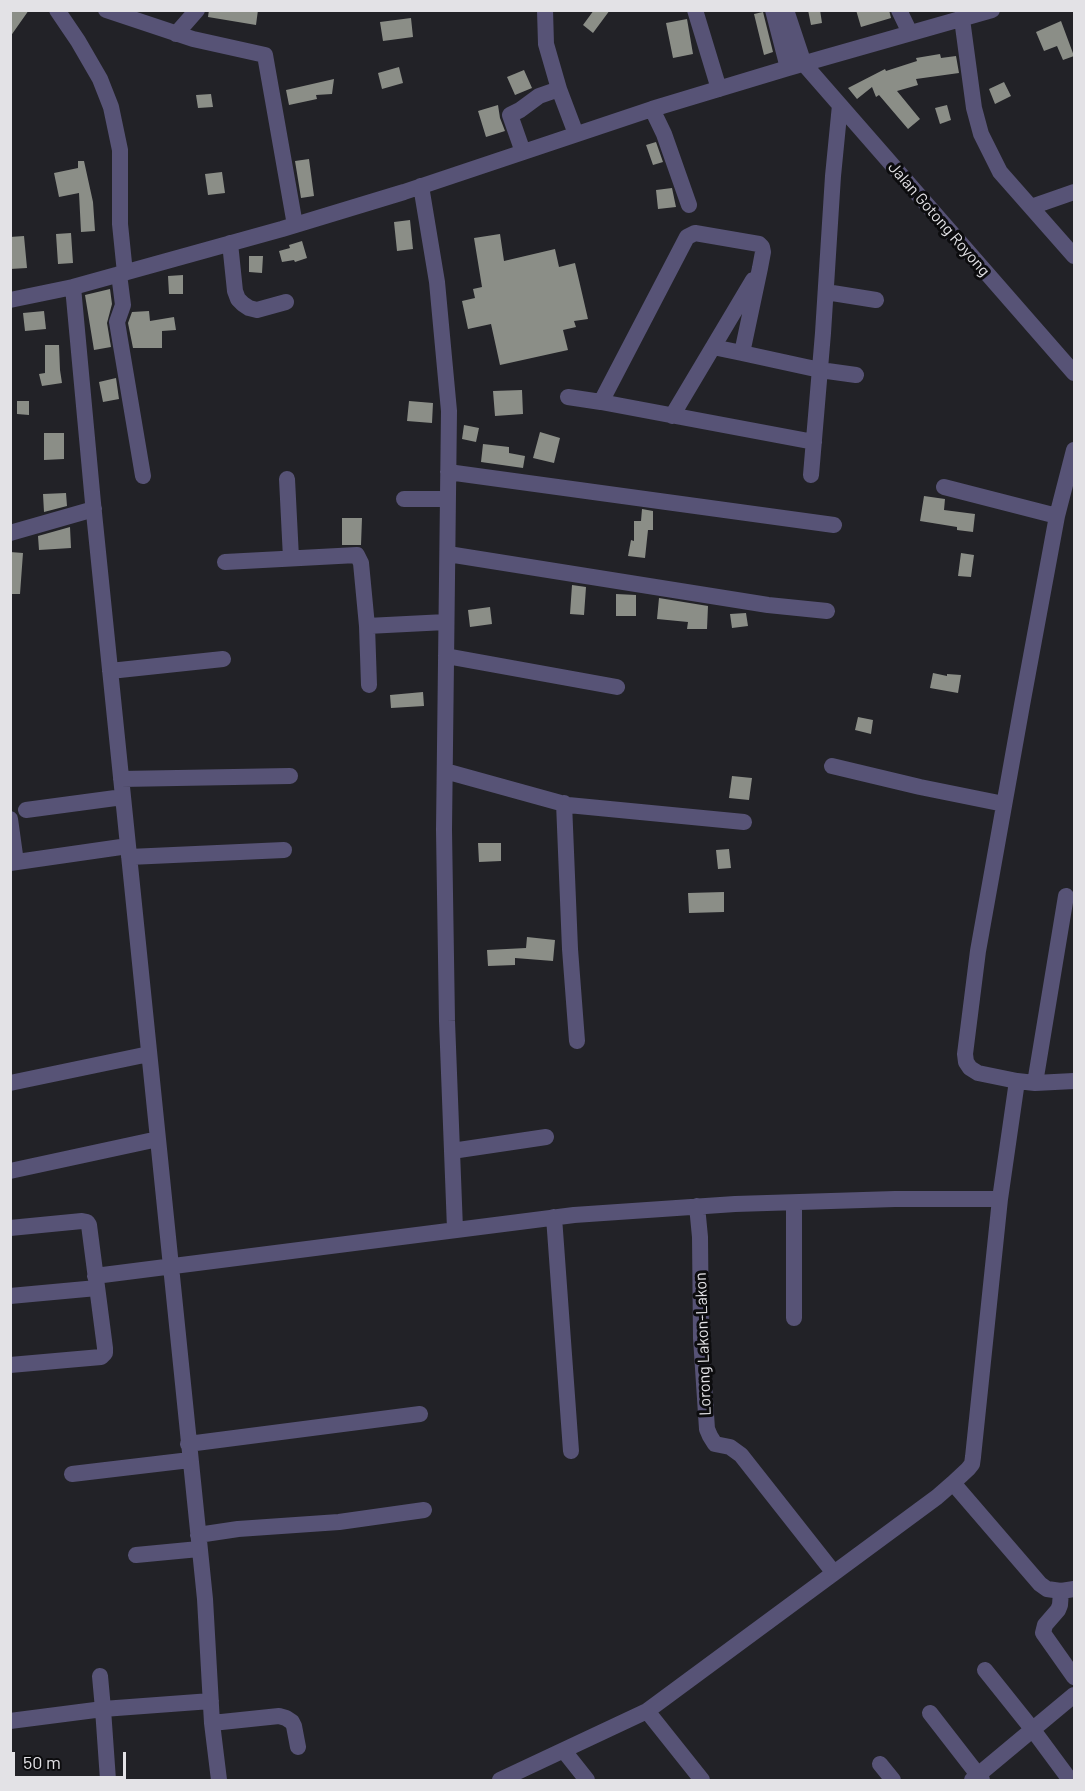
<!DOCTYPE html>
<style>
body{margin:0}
#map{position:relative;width:1085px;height:1791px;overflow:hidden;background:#222227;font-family:Barlow,sans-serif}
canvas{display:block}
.frame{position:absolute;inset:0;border:12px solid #e3e2e6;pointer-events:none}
.scale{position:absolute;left:12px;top:1752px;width:114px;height:27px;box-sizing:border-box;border:3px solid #e3e2e6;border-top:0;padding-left:8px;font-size:18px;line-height:21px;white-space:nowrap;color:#e3e2e6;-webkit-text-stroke:4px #0c0c0e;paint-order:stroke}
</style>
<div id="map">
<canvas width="1085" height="1791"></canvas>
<div class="frame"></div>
<div class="scale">50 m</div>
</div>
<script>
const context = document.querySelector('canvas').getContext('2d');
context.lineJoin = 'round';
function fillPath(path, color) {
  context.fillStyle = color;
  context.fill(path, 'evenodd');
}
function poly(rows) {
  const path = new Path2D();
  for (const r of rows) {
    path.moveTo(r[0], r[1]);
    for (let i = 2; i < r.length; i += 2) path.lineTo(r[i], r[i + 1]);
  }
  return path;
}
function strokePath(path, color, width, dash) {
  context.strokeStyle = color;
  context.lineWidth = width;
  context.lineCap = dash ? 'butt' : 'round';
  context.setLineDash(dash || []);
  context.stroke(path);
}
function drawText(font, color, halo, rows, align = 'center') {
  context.font = font + ' Barlow,sans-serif';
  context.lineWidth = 6;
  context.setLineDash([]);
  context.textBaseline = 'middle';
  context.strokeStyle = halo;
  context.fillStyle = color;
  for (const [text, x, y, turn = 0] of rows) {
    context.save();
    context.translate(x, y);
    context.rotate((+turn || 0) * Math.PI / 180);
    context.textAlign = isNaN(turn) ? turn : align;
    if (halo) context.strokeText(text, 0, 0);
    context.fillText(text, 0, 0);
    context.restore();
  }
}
const building = poly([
 [10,10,29,10,10,37],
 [209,10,258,10,256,25,208,17],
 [594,10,610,10,593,33,583,25],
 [808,10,820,10,822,23,811,25],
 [856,10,889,10,891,18,861,27],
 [763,12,773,52,764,55,754,14],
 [411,18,413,37,383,41,380,22],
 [687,19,693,54,673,58,666,23],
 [1061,21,1074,56,1063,60,1057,46,1044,51,1036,32],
 [940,54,941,58,956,56,959,73,916,79,918,85,897,91,920,119,908,129,879,95,876,97,872,87,857,99,848,88,885,69,886,71,917,61,916,58],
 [399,67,403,83,382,89,378,73],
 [524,70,532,88,515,95,507,77],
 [334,79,332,94,316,95,317,99,289,105,286,90],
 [1004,82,1011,96,995,104,989,89],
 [211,94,213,107,198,108,196,95],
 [498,105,500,118,505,131,486,137,478,111],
 [947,105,951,120,940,124,935,108],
 [656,142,663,162,653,165,646,145],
 [309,159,314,196,301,198,295,161],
 [78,161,84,161,93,202,95,231,81,232,79,193,59,197,54,173,78,168],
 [222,172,225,193,208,195,205,174],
 [672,188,676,207,658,209,656,190],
 [410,220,413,249,397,251,394,222],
 [71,233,73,263,58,264,56,234],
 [500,234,504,261,555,249,559,267,575,263,588,319,574,321,576,327,563,330,568,350,500,365,491,324,468,329,462,301,475,298,473,289,482,287,474,238],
 [24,236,27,268,10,269,10,237],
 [302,241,307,258,295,262,294,260,282,262,279,251,290,248,289,245],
 [249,256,263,256,262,273,249,272],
 [183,275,183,294,169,294,168,276],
 [110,289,112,304,107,323,111,347,94,350,85,295],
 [44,311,46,329,25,331,23,313],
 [149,311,150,321,174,317,176,330,162,331,162,348,133,348,128,323,132,312],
 [45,345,59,345,60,370,62,383,42,386,39,374,45,373],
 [116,378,119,399,103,402,99,382],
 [522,390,523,414,495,416,493,391],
 [17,401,29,401,29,415,17,414],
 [409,401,433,403,432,423,407,421],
 [464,425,479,428,476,442,462,439],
 [540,432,560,438,554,463,533,458],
 [44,433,64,433,64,459,44,460],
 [483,444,509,447,509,453,525,456,523,468,481,462],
 [66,493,67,506,44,512,43,494],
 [924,496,945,499,944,510,975,514,973,532,957,530,957,527,920,521],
 [642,509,653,511,653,530,648,530,645,558,628,556,631,540,634,541,634,521,641,521],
 [342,518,362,518,361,545,342,545],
 [70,527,71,548,39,550,38,536],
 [10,552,23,553,20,594,10,594],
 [961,553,974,555,971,577,958,576],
 [572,585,586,587,584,615,570,614],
 [616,594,636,595,636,616,616,616],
 [659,598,708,606,707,629,687,629,688,622,657,619],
 [490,607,492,624,470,627,468,610],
 [746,613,748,626,732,628,730,614],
 [933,673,947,676,947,674,961,675,958,693,930,688],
 [423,692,424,706,391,708,390,695],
 [858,717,873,720,871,734,855,730],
 [732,776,752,778,749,800,729,798],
 [478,843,501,843,501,861,479,862],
 [729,849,731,868,718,869,716,850],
 [724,892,724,912,689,913,688,893],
 [527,937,555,940,553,961,515,958,515,965,488,966,487,950,526,948]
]);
const minor = poly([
 [57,10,78,41,100,79,111,107,120,150,120,224,125,273],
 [106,10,193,39,265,55,295,225],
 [545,10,546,44,559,89,576,134],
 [695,10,719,89],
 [773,10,788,68],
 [786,10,804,64,1074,373],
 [899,10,910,33],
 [962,19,974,108,981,134,1000,172,1074,256],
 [176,34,197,10],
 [652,109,664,134,689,205],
 [523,152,510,115,520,110,539,96,559,89],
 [421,186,437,282,449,411,444,830,447,1021,455,1229],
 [1031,207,1074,192],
 [230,243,235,291,238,299,243,304,249,308,257,310,286,302],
 [119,274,123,305,117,322,143,476],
 [73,287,282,229,404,192,652,109,788,68,992,10],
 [826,292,876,300],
 [10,300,73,287,93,503,205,1599,212,1723,219,1780],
 [713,347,742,353],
 [568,397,601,402,687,237,695,233,759,244,762,247,763,252,760,268,742,353,820,370,856,375],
 [601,402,814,442],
 [672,416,753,280],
 [448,472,834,525],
 [811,475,823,333,833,176,840,105],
 [287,479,291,558],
 [944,487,1057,516],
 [404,499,448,499],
 [10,533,94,509],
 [448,554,768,605,827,611],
 [225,562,357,555,361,563,367,626,369,685],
 [367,626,446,622],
 [446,656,617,687],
 [110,671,223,659],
 [832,766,920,787,1004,804],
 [445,771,568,805,744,822],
 [121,779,290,776],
 [564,803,570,949,577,1041],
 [26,810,123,797],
 [10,819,16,862],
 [129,857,284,850],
 [10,863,128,846],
 [1017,1081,978,1073,970,1068,966,1062,965,1054,978,951,1022,705,1057,516,1074,450],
 [10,1083,149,1054],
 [1035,1083,1066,896],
 [452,1151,546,1137],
 [10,1171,158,1139],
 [794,1203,794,1318],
 [697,1206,700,1237,701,1338,707,1429,710,1436,715,1444,730,1447,741,1455,834,1573],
 [554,1217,571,1451],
 [10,1228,82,1221,87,1222,89,1225,105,1348,105,1353,101,1357,10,1365],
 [95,1276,574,1215,735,1204,895,1199,1000,1199],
 [10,1296,97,1288],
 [188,1444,420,1414],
 [72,1474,190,1460],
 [953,1483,968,1469,972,1464,973,1457,1000,1199,1017,1081,1035,1083,1074,1081],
 [198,1535,238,1529,339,1522,424,1510],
 [136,1555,199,1549],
 [1061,1591,1060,1605,1058,1610,1045,1625,1043,1633,1074,1677],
 [985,1670,1033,1730,1070,1780],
 [647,1711,702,1780],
 [930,1713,982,1780],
 [10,1721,103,1709,100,1676],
 [212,1723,279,1716,286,1718,292,1722,294,1726,298,1747],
 [564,1751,587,1780],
 [880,1764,893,1780],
 [108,1780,103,1709,211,1701],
 [500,1780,647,1711,937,1497,953,1483,1040,1584,1047,1589,1061,1591,1074,1589],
 [972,1780,1074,1695]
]);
const streetNames = [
 ["Jalan Gotong Royong",939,219,49],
 ["Lorong Lakon-Lakon",703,1344,-92]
];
fillPath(building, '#8b8e87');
strokePath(minor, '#575376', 16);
drawText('16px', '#e3e2e6', '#0c0c0e', streetNames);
</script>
